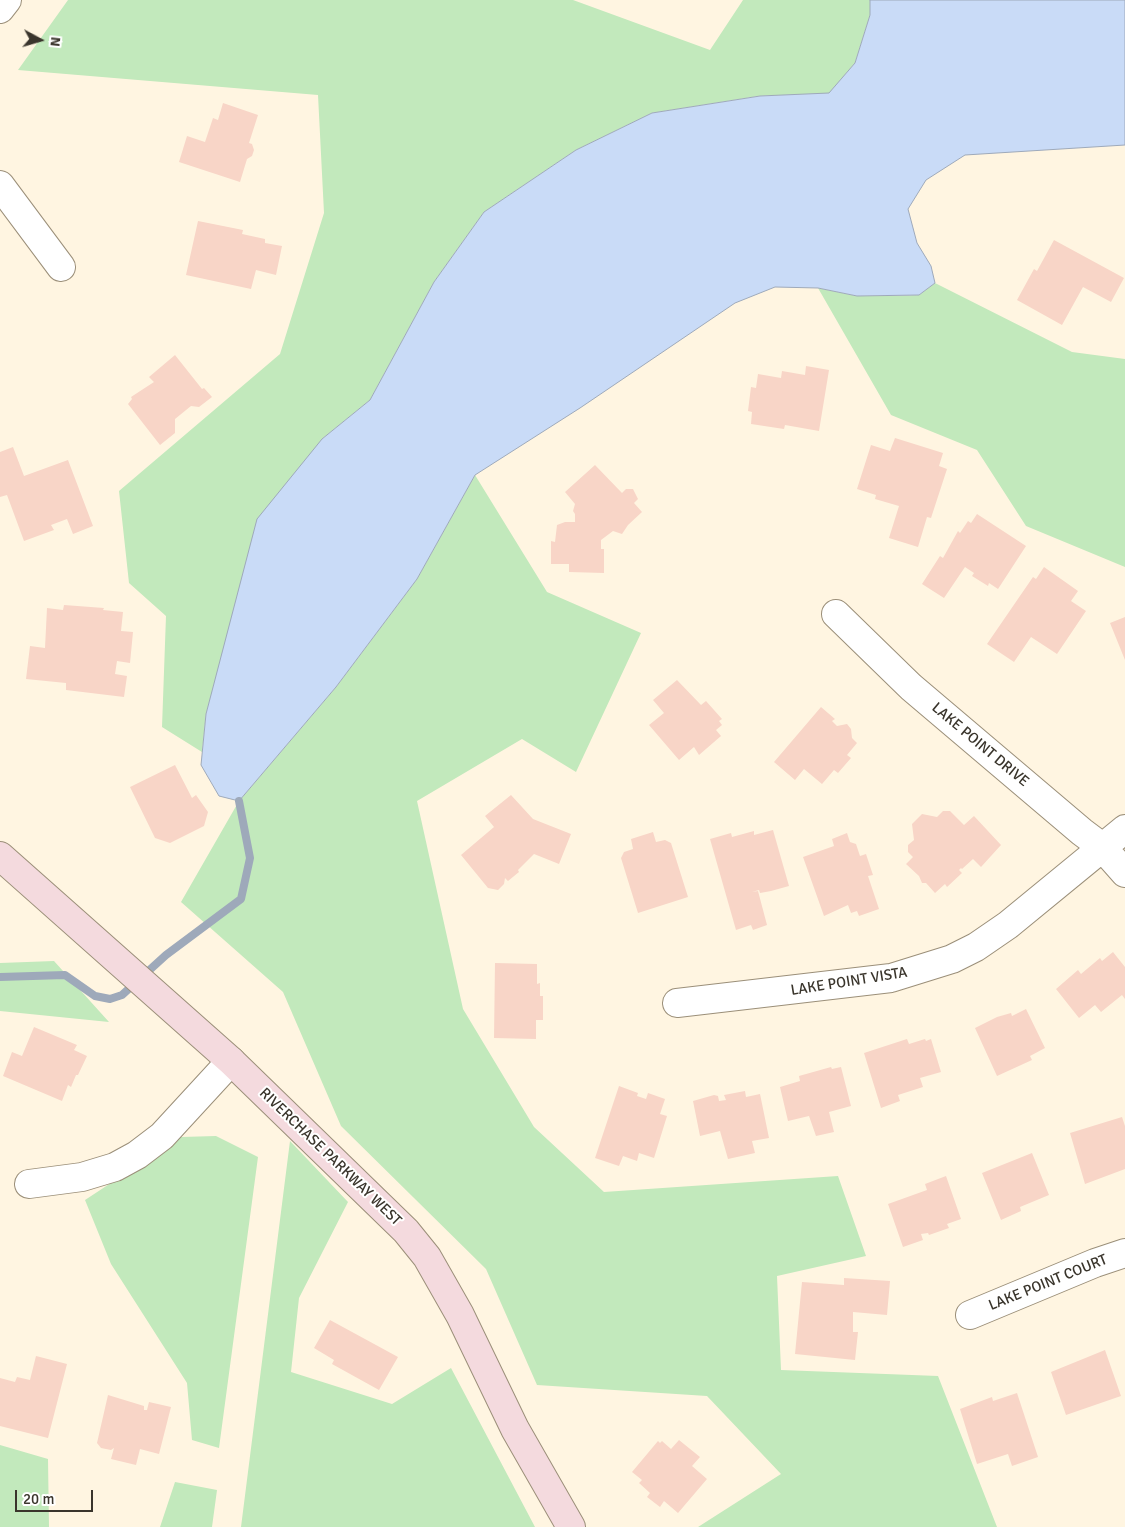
<!DOCTYPE html>
<style>
body{margin:0}
#map{position:relative;width:1125px;height:1527px;overflow:hidden;background:#fff5e1;font-family:Signika,sans-serif}
canvas{display:block}
.north{position:absolute;left:15px;top:15px;width:50px;height:50px;-webkit-text-stroke:4px #fff;paint-order:stroke;rotate:96deg;font-size:14px;font-weight:700;line-height:20px;text-align:center;color:#3a352c}
.north::after{content:'';display:block;margin:auto;width:18px;height:22px;background:#3a352c;clip-path:polygon(50% 0,100% 100%,50% 72%,0 100%)}
.scale{position:absolute;left:15px;top:1490px;width:78px;height:22px;box-sizing:border-box;border:2px solid #3a352c;border-top:0;padding-left:6px;font-size:15px;line-height:18px;white-space:nowrap;color:#3a352c;-webkit-text-stroke:4px #fff;paint-order:stroke}
</style>
<div id="map">
<canvas width="1125" height="1527"></canvas>
<div class="north">N</div>
<div class="scale">20 m</div>
</div>
<script>
const context = document.querySelector('canvas').getContext('2d');
context.lineJoin = 'round';
function fillPath(path, color) {
  context.fillStyle = color;
  context.fill(path, 'evenodd');
}
function poly(rows) {
  const path = new Path2D();
  for (const r of rows) {
    path.moveTo(r[0], r[1]);
    for (let i = 2; i < r.length; i += 2) path.lineTo(r[i], r[i + 1]);
  }
  return path;
}
function strokePath(path, color, width, dash) {
  context.strokeStyle = color;
  context.lineWidth = width;
  context.lineCap = dash ? 'butt' : 'round';
  context.setLineDash(dash || []);
  context.stroke(path);
}
function drawText(font, color, halo, rows, align = 'center') {
  context.font = font + ' Signika,sans-serif';
  context.lineWidth = 4;
  context.setLineDash([]);
  context.textBaseline = 'middle';
  context.strokeStyle = halo;
  context.fillStyle = color;
  for (const [text, x, y, turn = 0] of rows) {
    context.save();
    context.translate(x, y);
    context.rotate((+turn || 0) * Math.PI / 180);
    context.textAlign = isNaN(turn) ? turn : align;
    if (halo) context.strokeText(text, 0, 0);
    context.fillText(text, 0, 0);
    context.restore();
  }
}
const green = poly([
 [68,0,573,0,710,50,743,0,870,0,870,15,855,63,829,94,759,96,652,113,576,150,484,212,434,282,370,400,322,439,229,634,206,714,202,752,162,727,166,616,129,583,119,491,280,354,324,213,318,95,18,70],
 [935,283,1072,352,1125,359,1125,567,1026,526,977,450,891,415,818,288,857,296,887,296,919,295],
 [475,475,547,592,641,633,576,772,522,739,417,801,463,1009,534,1127,604,1192,838,1176,866,1256,777,1276,781,1370,938,1376,997,1527,698,1527,781,1474,707,1396,537,1385,486,1269,341,1126,283,992,181,902,239,801,336,687,417,579],
 [54,961,109,1022,0,1011,0,963],
 [216,1136,258,1157,219,1448,192,1440,187,1383,111,1264,85,1200,181,1137],
 [290,1141,348,1202,299,1298,291,1372,392,1404,451,1368,535,1527,241,1527],
 [0,1445,48,1459,49,1527,0,1527],
 [175,1482,217,1490,212,1527,160,1527]
]);
const water = poly([
 [870,0,1125,0,1125,145,965,155,926,180,908,209,917,243,931,266,935,283,919,295,857,296,818,288,775,287,735,303,580,408,475,475,417,579,336,687,239,801,219,796,201,765,206,714,257,519,322,439,370,400,434,282,484,212,576,150,652,113,760,96,829,93,855,63,870,15,870,0]
]);
const stream = poly([
 [0,977,65,975,95,996,110,999,122,995,166,955,241,899,250,858,239,801]
]);
const building = poly([
 [223,103,258,115,249,143,252,144,254,150,252,156,247,159,240,182,179,162,187,136,205,142,213,118,218,120],
 [198,221,243,230,242,234,265,239,265,243,282,246,276,275,256,270,251,289,186,275],
 [1054,240,1124,278,1111,302,1083,287,1062,325,1017,300,1034,269,1037,271],
 [175,355,202,389,204,388,212,397,199,407,191,406,175,419,175,433,160,445,128,404,132,399,131,397,154,382,149,377],
 [806,366,829,370,819,431,785,425,784,429,751,424,752,412,748,411,751,387,756,388,758,374,781,378,782,371,805,375],
 [895,438,943,453,939,466,947,469,931,518,927,517,918,547,889,538,899,506,875,499,876,495,857,489,871,445,890,451],
 [13,447,24,476,68,460,93,526,73,534,67,519,51,525,54,530,24,541,7,495,0,497,0,452],
 [595,465,622,493,626,489,633,489,638,499,634,503,642,512,628,525,622,534,613,531,601,540,601,549,604,549,604,573,569,572,569,564,551,564,551,541,555,542,557,525,565,522,575,522,575,514,573,511,575,504,565,492],
 [977,514,1026,546,998,589,989,583,988,586,972,576,974,573,965,567,944,598,922,584,940,556,943,558,958,531,960,533,968,521,971,523],
 [1044,567,1078,591,1071,601,1086,611,1057,654,1031,637,1014,662,987,644,1033,577,1036,579],
 [64,605,104,608,103,610,123,612,121,631,133,632,130,663,117,661,115,674,127,676,124,697,66,690,66,683,26,679,30,646,45,648,47,608,63,610],
 [1125,617,1125,660,1110,623],
 [677,680,701,705,706,701,722,719,719,721,722,725,716,730,721,736,699,755,694,747,679,760,649,725,664,713,653,700],
 [821,707,835,719,832,721,837,726,847,724,851,729,852,738,857,743,847,755,851,758,838,773,834,770,822,784,804,769,795,780,774,762],
 [175,765,192,798,196,795,208,812,204,826,170,843,155,838,130,787],
 [511,795,533,819,571,834,559,864,534,854,518,870,519,872,508,881,505,878,504,884,498,890,488,888,461,855,494,827,485,816],
 [943,811,950,811,964,825,974,816,1001,845,981,867,973,859,962,869,961,868,959,870,962,873,947,887,945,884,935,893,926,883,922,883,919,876,906,864,913,857,908,852,908,845,914,840,912,824,922,814,937,817],
 [773,830,789,886,771,891,760,893,759,890,752,892,758,891,767,925,753,930,751,925,736,930,710,839,731,833,732,837,754,831,754,835],
 [653,832,656,842,665,840,671,843,688,897,638,913,621,858,624,852,633,849,631,839],
 [847,833,850,842,856,844,860,856,866,854,873,875,868,876,879,909,859,916,857,911,851,913,848,905,824,916,803,857,834,846,832,839],
 [1113,952,1125,967,1125,999,1122,995,1101,1012,1095,1005,1079,1018,1056,989,1078,970,1081,974,1100,958,1102,961],
 [495,963,537,964,537,984,540,983,540,996,543,996,543,1020,536,1020,536,1039,494,1038],
 [1026,1009,1045,1048,1030,1056,1032,1060,997,1076,975,1028,997,1017,1011,1013,1012,1016],
 [34,1027,77,1045,74,1050,87,1056,78,1075,76,1075,71,1087,68,1085,62,1101,3,1076,12,1052,22,1056],
 [907,1039,909,1044,925,1039,926,1041,931,1039,941,1072,920,1078,923,1087,898,1095,900,1101,881,1108,864,1053],
 [831,1067,832,1069,841,1067,851,1106,829,1112,834,1132,816,1136,809,1116,788,1121,780,1087,800,1081,799,1076],
 [619,1086,638,1093,637,1096,646,1099,648,1093,665,1099,660,1114,667,1116,654,1158,639,1153,637,1161,623,1156,619,1166,595,1158],
 [745,1091,746,1097,760,1094,769,1138,752,1141,755,1153,728,1159,720,1131,700,1136,693,1101,714,1095,718,1096,719,1101,726,1100,724,1095],
 [1122,1117,1125,1126,1125,1169,1085,1184,1070,1133],
 [1032,1153,1049,1195,1020,1207,1021,1211,1001,1220,982,1173],
 [946,1176,961,1219,947,1224,949,1228,929,1235,928,1233,921,1234,923,1240,903,1247,888,1204,927,1190,925,1184],
 [844,1278,890,1281,887,1315,853,1312,853,1332,858,1332,855,1360,795,1354,802,1282,844,1285],
 [330,1320,398,1357,379,1390,332,1364,334,1360,314,1348],
 [1105,1350,1121,1396,1066,1415,1051,1372],
 [36,1356,67,1364,48,1438,0,1426,0,1378,15,1382,17,1377,30,1380],
 [1017,1393,1038,1457,1012,1466,1008,1454,977,1464,960,1409,992,1397,993,1401],
 [108,1395,144,1406,144,1410,147,1410,149,1402,171,1407,159,1454,140,1449,136,1465,111,1459,114,1448,111,1450,101,1448,97,1443],
 [679,1440,700,1457,692,1466,707,1479,678,1513,664,1501,660,1507,647,1497,650,1493,639,1483,642,1480,632,1472,658,1441,660,1443,662,1441,671,1449]
]);
const street = poly([
 [0,9,7,0],
 [0,185,61,267],
 [836,614,911,687,1082,832,1102,847,1125,873],
 [677,1003,891,978,952,959,976,947,1008,925,1125,829],
 [29,1184,82,1177,115,1167,137,1155,162,1136,231,1061],
 [970,1315,1095,1263,1125,1253]
]);
const secondary = poly([
 [0,856,231,1061,406,1231,427,1257,460,1315,515,1429,571,1527]
]);
const streetNames = [
 ["LAKE POINT DRIVE",980,745,40],
 ["LAKE POINT VISTA",849,982,-9],
 ["RIVERCHASE PARKWAY WEST",330,1157,44],
 ["LAKE POINT COURT",1048,1283,-22]
];
fillPath(green, '#c2e9bc');
fillPath(water, '#c9dbf7');
strokePath(water, '#9ea9ba', 1);
strokePath(stream, '#9ea9ba', 8);
fillPath(building, '#f8d5c7');
strokePath(street, '#9b8f79', 30);
strokePath(secondary, '#9b8f79', 30);
strokePath(street, '#fff', 28);
strokePath(secondary, '#f4dade', 28);
drawText('15px', '#3a352c', '#fff', streetNames);
</script>
